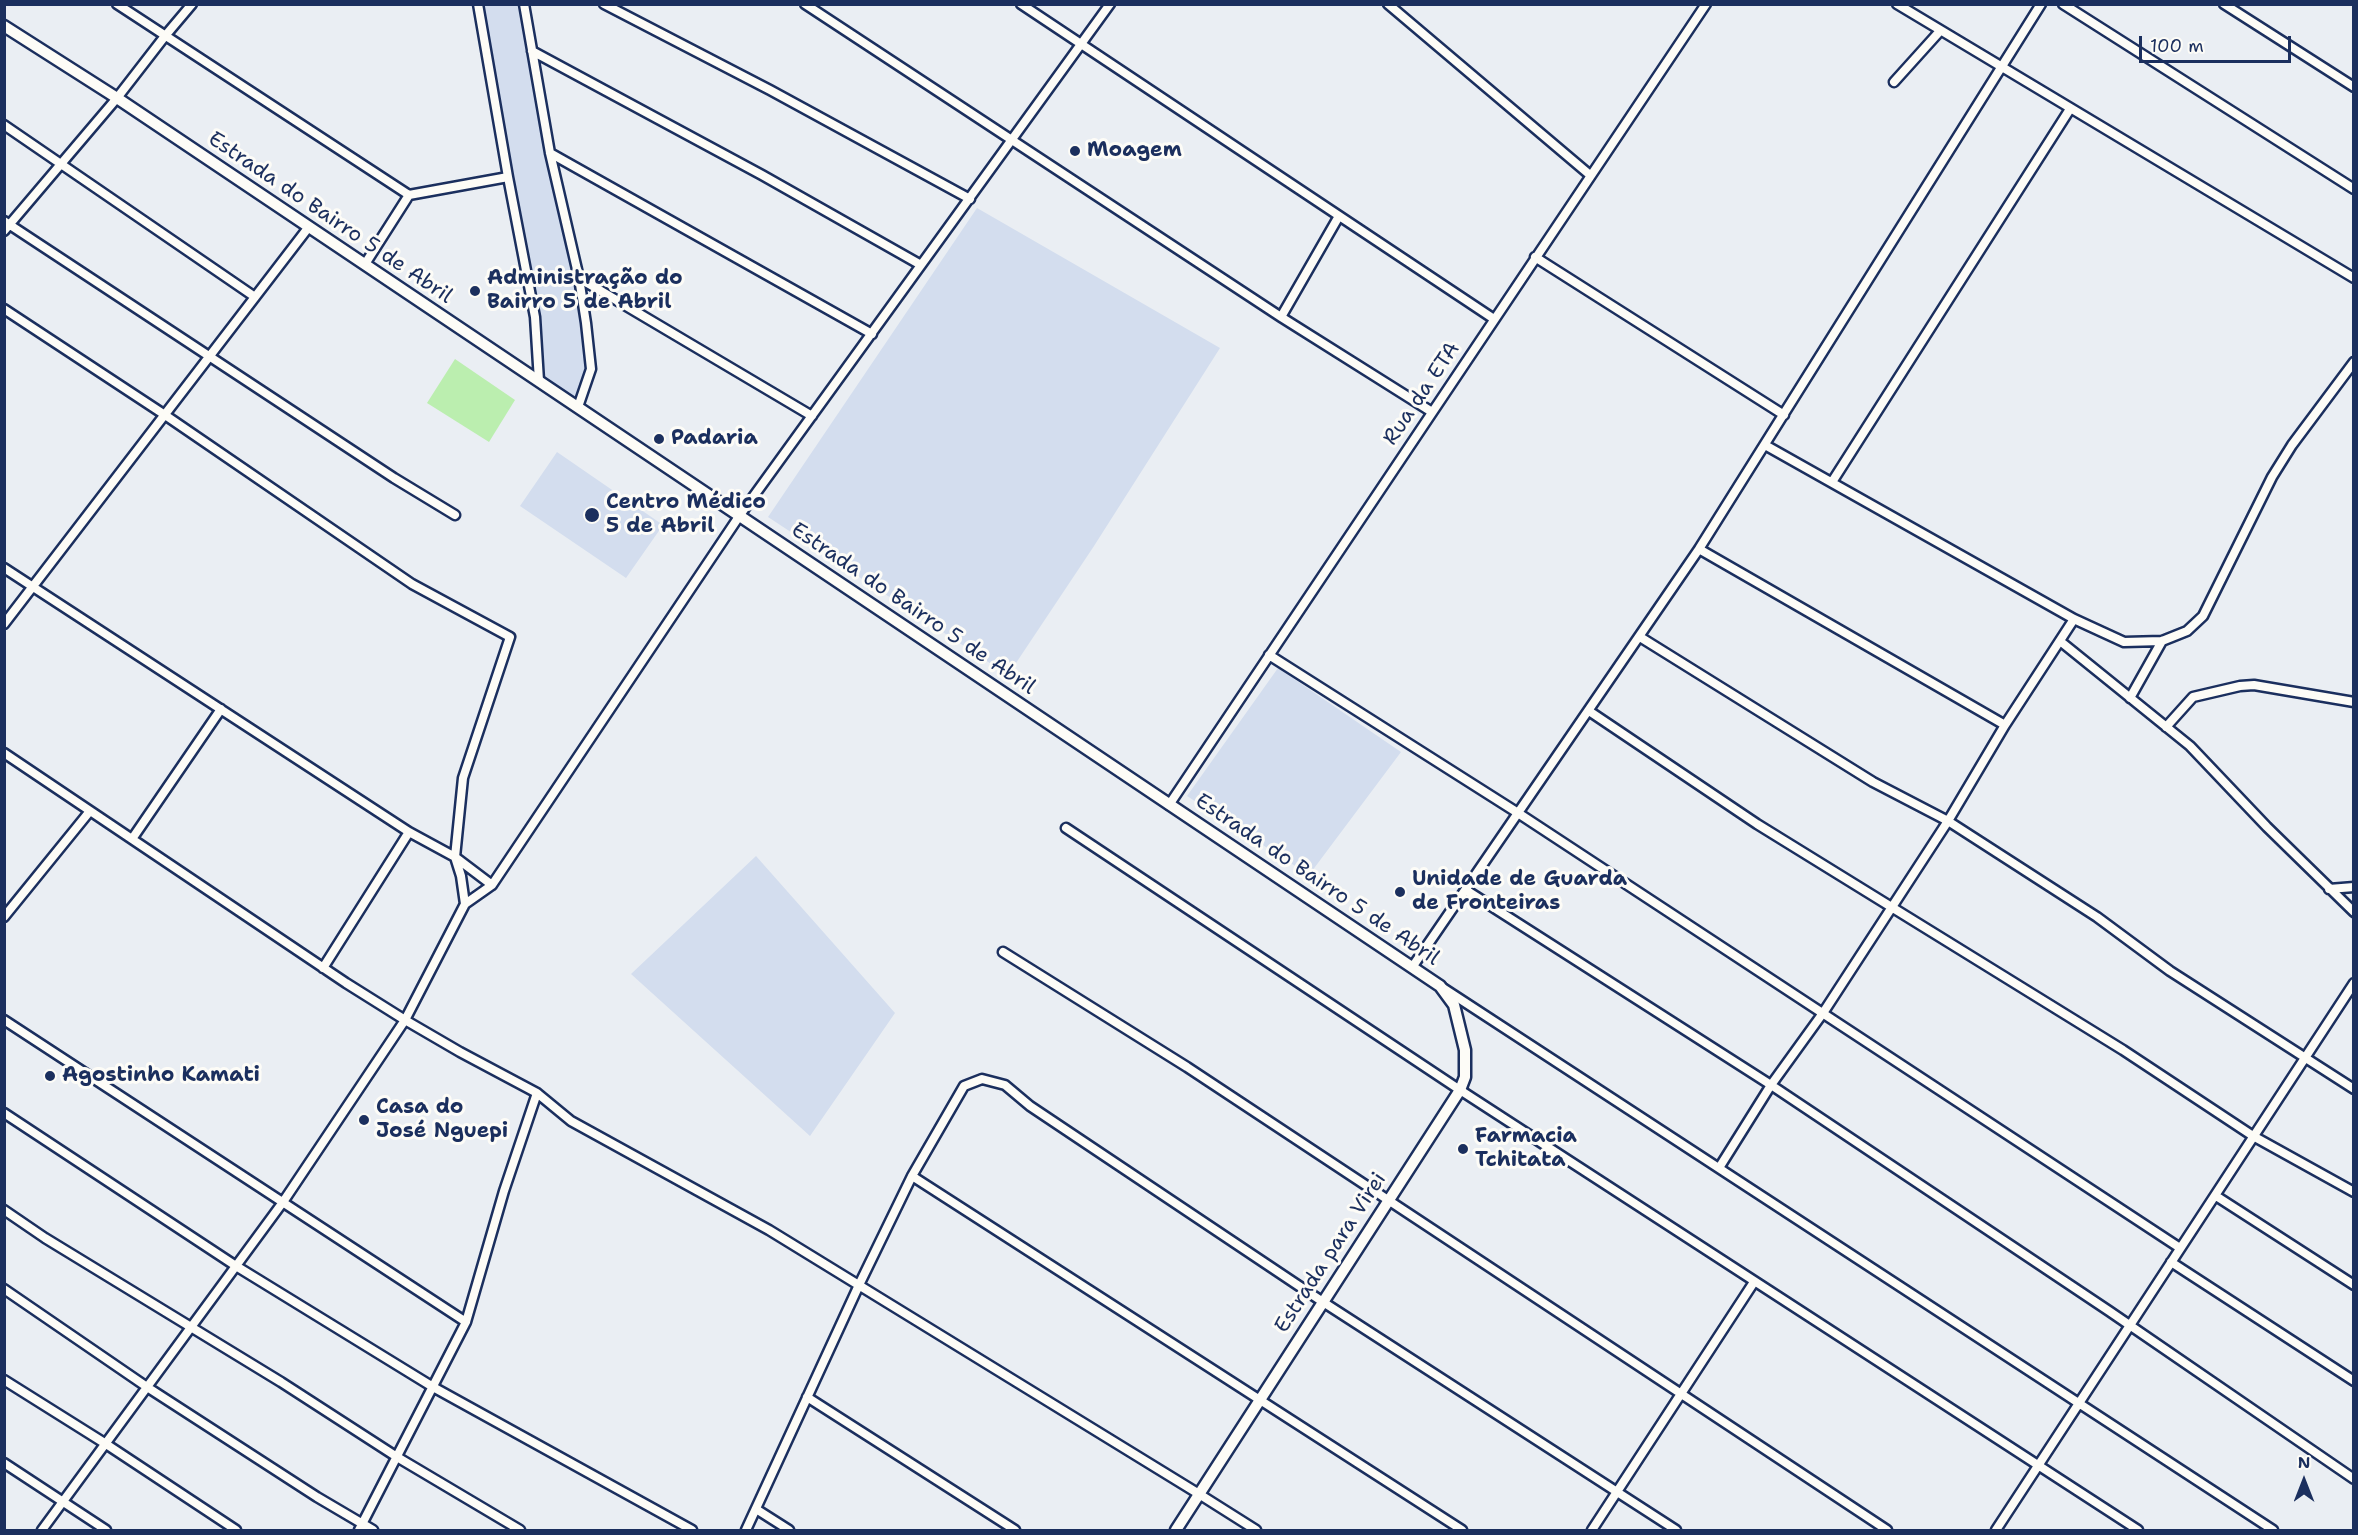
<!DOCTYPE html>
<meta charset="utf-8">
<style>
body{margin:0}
#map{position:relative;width:2358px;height:1535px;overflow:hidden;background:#eaeef3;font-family:"Shantell Sans",sans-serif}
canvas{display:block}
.frame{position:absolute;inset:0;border:6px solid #1b2f5e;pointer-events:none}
.north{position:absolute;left:2274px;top:1451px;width:60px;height:60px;-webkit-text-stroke:4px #fdfcf7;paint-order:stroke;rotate:0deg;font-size:16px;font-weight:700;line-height:24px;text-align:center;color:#1b2f5e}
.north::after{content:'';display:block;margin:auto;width:21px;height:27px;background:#1b2f5e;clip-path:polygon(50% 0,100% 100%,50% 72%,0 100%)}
.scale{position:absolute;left:2139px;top:36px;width:152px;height:27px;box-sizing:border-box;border:3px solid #1b2f5e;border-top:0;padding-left:8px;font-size:18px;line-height:21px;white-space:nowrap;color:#1b2f5e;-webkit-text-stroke:4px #fdfcf7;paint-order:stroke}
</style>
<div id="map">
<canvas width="2358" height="1535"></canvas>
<div class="frame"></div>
<div class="north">N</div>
<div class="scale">100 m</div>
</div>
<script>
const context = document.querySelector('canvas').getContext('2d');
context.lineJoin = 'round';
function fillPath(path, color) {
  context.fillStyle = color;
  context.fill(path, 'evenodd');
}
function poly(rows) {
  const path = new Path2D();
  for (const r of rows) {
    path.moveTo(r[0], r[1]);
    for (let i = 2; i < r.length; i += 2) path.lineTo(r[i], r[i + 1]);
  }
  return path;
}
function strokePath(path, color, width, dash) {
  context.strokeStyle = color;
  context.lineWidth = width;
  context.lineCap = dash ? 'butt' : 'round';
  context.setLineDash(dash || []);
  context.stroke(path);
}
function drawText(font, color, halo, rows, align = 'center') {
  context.font = font + ' "Shantell Sans",sans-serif';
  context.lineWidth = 6;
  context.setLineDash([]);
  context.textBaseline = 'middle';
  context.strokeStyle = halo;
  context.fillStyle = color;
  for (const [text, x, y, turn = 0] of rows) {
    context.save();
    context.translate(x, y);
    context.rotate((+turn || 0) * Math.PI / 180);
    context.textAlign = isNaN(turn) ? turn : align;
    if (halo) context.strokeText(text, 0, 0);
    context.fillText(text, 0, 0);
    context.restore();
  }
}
const built = poly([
 [479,5,524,5,579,278,591,369,578,407,539,381,535,317],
 [977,208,1220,348,1094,546,1008,675,768,517],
 [557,452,663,525,626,578,520,506],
 [1278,668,1401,752,1309,875,1187,796],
 [756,856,895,1013,810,1136,631,974]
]);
const green = poly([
 [455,359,515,400,489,442,427,403]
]);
const minor = poly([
 [117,4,409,195,508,177],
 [478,4,508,177,535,317,539,381],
 [524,4,550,153,579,278,586,323,591,369,578,407],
 [604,4,770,90,970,199],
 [805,4,1281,317,1432,412],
 [1021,4,1494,319],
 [1388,4,1590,175],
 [1897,4,2354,278],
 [2063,4,2354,189],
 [2224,4,2354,87],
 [532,51,762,175,921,265],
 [1894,82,1940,31],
 [4,125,255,297],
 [550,153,872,334],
 [4,221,394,478,455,515],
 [4,231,117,98,165,36,192,4],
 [1535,257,1784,415],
 [365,264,409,195],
 [579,278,812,416],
 [4,309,165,415,412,584,510,637,463,778,455,857,461,876,465,904],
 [1281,317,1339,216],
 [1765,445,2074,619,2124,642,2162,641,2187,631,2203,616,2272,477,2292,445,2354,362],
 [1832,482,2070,109],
 [1699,549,2005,725],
 [4,568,409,832,455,857,492,885],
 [4,624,308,228],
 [1640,637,1873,782,1948,821,2097,917,2170,971,2354,1089],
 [2060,641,2190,746,2267,827,2354,912],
 [1269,655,1518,813,2180,1248],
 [2130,698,2162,641],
 [1589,711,1757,824,2123,1050,2253,1136,2354,1192],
 [2166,727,2193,697,2240,686,2254,685,2354,702],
 [4,753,346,983,405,1020,460,1052,537,1093,571,1121,769,1230,1199,1494,1256,1530],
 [1169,805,1706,4],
 [1066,828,1460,1090,2138,1530],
 [132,839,221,709],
 [2329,889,2354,887],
 [1466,890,1771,1085,2109,1311,2354,1479],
 [4,917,90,811],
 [1003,952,1187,1067,1887,1530],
 [1413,966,1699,549,2041,4],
 [323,968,409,832],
 [1443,988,2273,1530],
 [4,1020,466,1322],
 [4,1113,236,1266,433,1387,692,1530],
 [1719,1168,1771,1085,1823,1013,1948,821,2005,725,2074,619],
 [912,1176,1462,1530],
 [2216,1196,2354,1285],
 [4,1210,45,1238,281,1382,397,1457,520,1530],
 [2171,1262,2354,1381],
 [4,1289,147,1387,317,1497,373,1530],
 [4,1380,106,1444,236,1530],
 [807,1397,1015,1530],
 [4,1463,106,1530],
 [756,1509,789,1530],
 [42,1530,283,1202,405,1020,465,904,492,885,740,515,1110,4],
 [359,1530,466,1322,504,1191,537,1093],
 [746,1530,859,1285,912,1176,964,1086,982,1079,1005,1085,1030,1106,1323,1302,1676,1530],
 [1592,1530,1754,1282],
 [1996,1530,2354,983]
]);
const tertiary = poly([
 [4,26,117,98,1440,986,1454,1005,1465,1050,1465,1077,1460,1090,1176,1530]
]);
const markers = [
 [1075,151,6,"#1b2f5e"],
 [475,291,6,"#1b2f5e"],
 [659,439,6,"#1b2f5e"],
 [592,515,8,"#1b2f5e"],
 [1400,892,6,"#1b2f5e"],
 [50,1076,6,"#1b2f5e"],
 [364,1120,6,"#1b2f5e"],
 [1463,1149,6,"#1b2f5e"]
];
const poiNames = [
 ["Moagem",1087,151],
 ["Administração do",487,279],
 ["Bairro 5 de Abril",487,303],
 ["Padaria",671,439],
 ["Centro Médico",606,503],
 ["5 de Abril",606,527],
 ["Unidade de Guarda",1412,880],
 ["de Fronteiras",1412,904],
 ["Agostinho Kamati",62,1076],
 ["Casa do",376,1108],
 ["José Nguepi",376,1132],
 ["Farmacia",1475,1137],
 ["Tchitata",1475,1161]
];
const streetNames = [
 ["Estrada do Bairro 5 de Abril",330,218,34],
 ["Rua da ETA",1422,394,-56],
 ["Estrada do Bairro 5 de Abril",913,609,34],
 ["Estrada do Bairro 5 de Abril",1317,880,34],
 ["Estrada para Virei",1331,1253,-57]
];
fillPath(built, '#d3ddee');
fillPath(green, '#bbeeaf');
strokePath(minor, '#1b2f5e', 13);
strokePath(tertiary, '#1b2f5e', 15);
strokePath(minor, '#fdfcf7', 8);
strokePath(tertiary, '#fdfcf7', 10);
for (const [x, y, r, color] of markers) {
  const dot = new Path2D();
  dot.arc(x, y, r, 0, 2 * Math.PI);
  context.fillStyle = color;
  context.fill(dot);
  strokePath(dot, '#fdfcf7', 2);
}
drawText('bold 21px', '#1b2f5e', '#fdfcf7', poiNames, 'left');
drawText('21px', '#1b2f5e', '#fdfcf7', streetNames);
</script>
